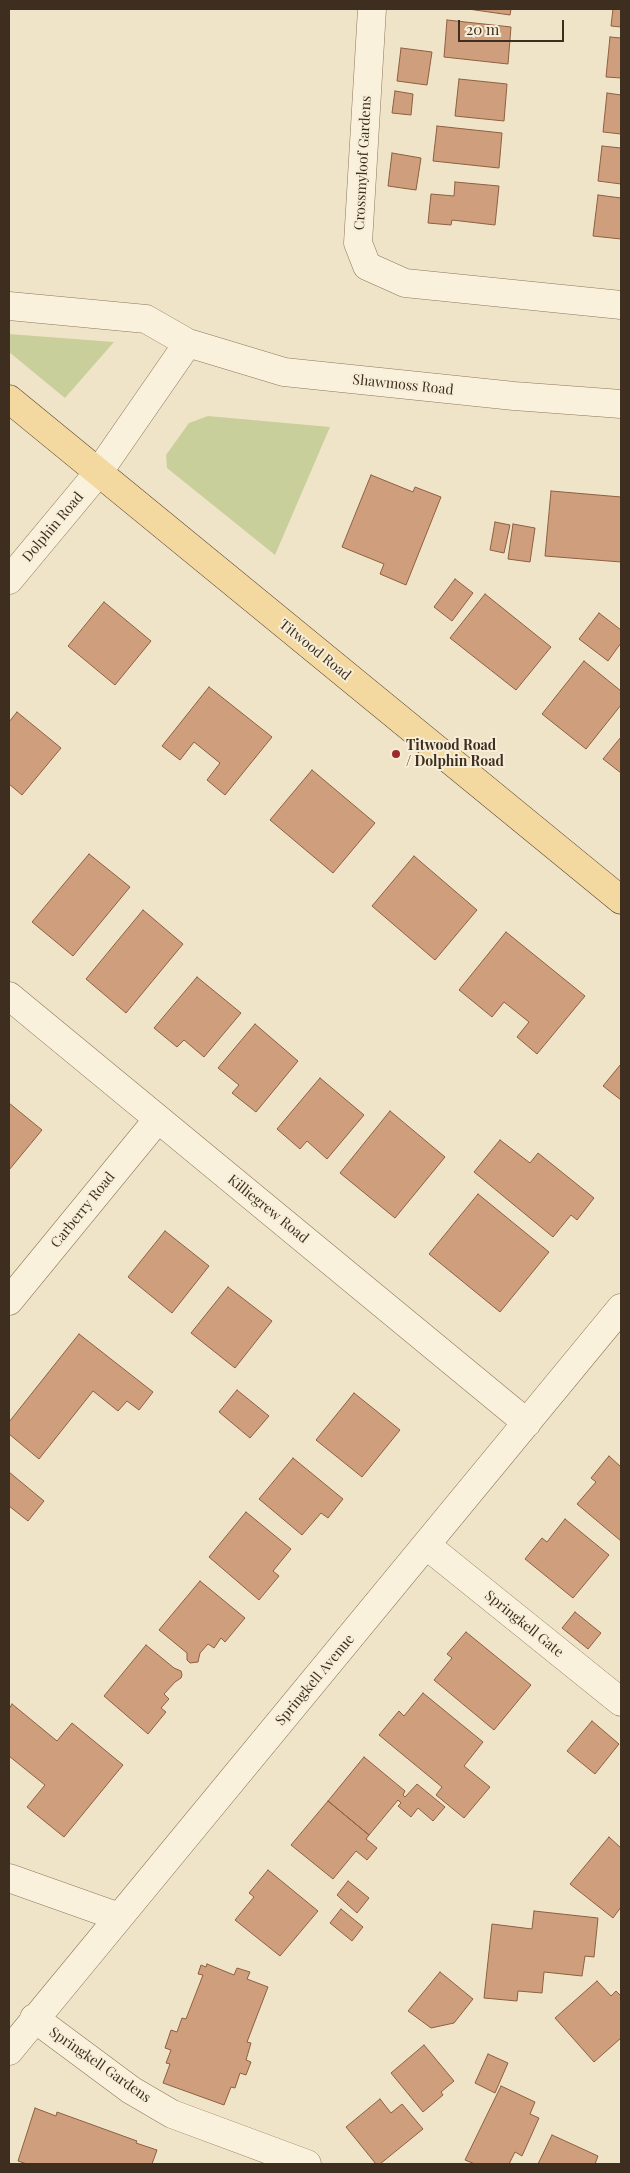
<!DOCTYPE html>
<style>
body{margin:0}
#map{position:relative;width:630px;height:2173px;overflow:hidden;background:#f0e4c8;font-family:"Playfair Display",serif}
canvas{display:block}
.frame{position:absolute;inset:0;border:10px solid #3d2e20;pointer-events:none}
.scale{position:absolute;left:458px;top:20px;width:106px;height:22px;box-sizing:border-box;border:2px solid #3d2e20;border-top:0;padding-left:6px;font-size:15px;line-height:18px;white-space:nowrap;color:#3d2e20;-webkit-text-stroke:4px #f7eed8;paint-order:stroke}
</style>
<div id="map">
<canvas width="630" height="2173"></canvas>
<div class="frame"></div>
<div class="scale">20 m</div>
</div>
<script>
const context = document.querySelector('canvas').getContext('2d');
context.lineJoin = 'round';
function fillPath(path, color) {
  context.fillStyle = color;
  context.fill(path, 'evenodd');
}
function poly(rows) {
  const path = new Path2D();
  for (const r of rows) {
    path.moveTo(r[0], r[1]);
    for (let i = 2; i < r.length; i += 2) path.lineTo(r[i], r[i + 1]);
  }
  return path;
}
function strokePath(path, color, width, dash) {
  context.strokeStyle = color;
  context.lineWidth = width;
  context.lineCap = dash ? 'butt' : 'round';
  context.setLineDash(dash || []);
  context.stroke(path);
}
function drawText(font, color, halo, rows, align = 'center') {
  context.font = font + ' "Playfair Display",serif';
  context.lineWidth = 4;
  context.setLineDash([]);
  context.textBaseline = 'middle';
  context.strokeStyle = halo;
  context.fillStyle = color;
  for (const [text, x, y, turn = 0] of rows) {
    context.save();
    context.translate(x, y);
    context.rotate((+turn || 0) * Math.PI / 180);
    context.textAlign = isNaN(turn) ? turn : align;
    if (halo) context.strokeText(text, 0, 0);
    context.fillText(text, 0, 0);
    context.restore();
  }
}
const green = poly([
 [9,334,114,342,65,398,9,352],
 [208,416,330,427,275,555,167,468,166,455,189,423]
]);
const building = poly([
 [468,9,511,9,510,15,468,9],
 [613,9,621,9,621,27,611,26,613,9],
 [447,20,511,27,508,64,444,57,447,20],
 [610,37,621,38,621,78,606,77,610,37],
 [401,48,432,52,427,85,397,81,401,48],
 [459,79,507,84,504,121,455,116,459,79],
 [395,91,413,94,411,115,392,113,395,91],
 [607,93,621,95,621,134,603,132,607,93],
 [437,126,502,133,499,168,433,161,437,126],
 [602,146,621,148,621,184,598,181,602,146],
 [392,153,421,158,416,190,388,186,392,153],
 [455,182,499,186,495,225,452,220,451,225,428,223,431,194,454,196,455,182],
 [598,195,621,198,621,239,593,236,598,195],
 [371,475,413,492,415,487,441,497,406,585,380,574,384,564,342,547,371,475],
 [551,491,621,497,621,562,545,556,551,491],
 [495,522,510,525,504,553,490,550,495,522],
 [513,524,535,528,530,562,508,559,513,524],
 [455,579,473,593,452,621,434,607,455,579],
 [485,594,551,647,516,690,450,638,485,594],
 [104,602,151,641,115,685,68,646,104,602],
 [599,613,621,630,621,643,608,661,579,639,599,613],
 [584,661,621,691,621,705,586,749,542,714,584,661],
 [209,687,272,737,225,795,207,780,220,763,194,742,180,760,162,746,209,687],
 [17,712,61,748,22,795,9,784,9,722,17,712],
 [621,737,621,773,603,759,621,737],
 [312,770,375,823,333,873,270,820,312,770],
 [89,854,130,887,73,956,32,922,89,854],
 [414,856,477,910,435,960,372,906,414,856],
 [143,910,183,944,126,1013,86,979,143,910],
 [506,932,585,996,537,1054,517,1037,529,1022,504,1002,492,1017,459,990,506,932],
 [197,977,241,1013,204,1057,184,1040,177,1047,154,1028,197,977],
 [255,1024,298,1061,256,1112,232,1093,239,1085,218,1068,255,1024],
 [621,1064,621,1100,603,1086,621,1064],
 [320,1078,364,1115,327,1159,307,1141,300,1149,277,1129,320,1078],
 [9,1103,42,1130,9,1170,9,1103],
 [390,1111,445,1157,395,1218,340,1173,390,1111],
 [500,1140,530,1163,538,1153,594,1198,577,1220,571,1215,553,1237,474,1172,500,1140],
 [478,1194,549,1252,500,1312,429,1254,478,1194],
 [165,1231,209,1266,172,1313,128,1277,165,1231],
 [228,1287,272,1321,235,1368,191,1333,228,1287],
 [79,1334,153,1392,139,1410,127,1401,118,1411,93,1391,39,1459,9,1434,9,1422,79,1334],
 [237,1390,269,1416,250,1438,219,1412,237,1390],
 [354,1393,400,1430,362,1477,316,1440,354,1393],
 [609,1456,621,1467,621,1541,577,1504,596,1482,591,1478,609,1456],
 [293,1458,343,1499,328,1518,321,1513,302,1535,259,1499,293,1458],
 [9,1472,44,1501,28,1521,9,1506,9,1472],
 [246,1512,291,1549,273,1571,279,1576,259,1600,209,1557,246,1512],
 [565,1519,609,1555,573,1598,525,1559,542,1538,547,1542,565,1519],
 [200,1581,245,1618,225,1642,221,1638,214,1648,208,1644,200,1653,198,1662,190,1663,187,1660,187,1653,159,1630,200,1581],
 [575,1612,601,1633,588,1649,562,1628,575,1612],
 [466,1632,531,1685,494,1730,434,1680,452,1658,447,1654,466,1632],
 [146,1645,174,1668,181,1671,182,1675,181,1678,175,1682,164,1694,169,1699,161,1708,166,1712,148,1734,104,1696,146,1645],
 [423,1693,483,1742,464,1766,490,1787,464,1818,436,1795,442,1787,379,1735,399,1711,404,1716,423,1693],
 [12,1704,57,1741,72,1723,123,1765,64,1837,27,1807,45,1785,9,1756,9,1709,12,1704],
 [592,1721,619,1744,595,1774,567,1751,592,1721],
 [364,1757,405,1791,403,1795,405,1797,417,1784,445,1807,433,1821,418,1808,411,1817,398,1806,401,1803,398,1800,369,1835,328,1801,364,1757],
 [328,1801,369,1835,366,1839,377,1848,367,1860,356,1851,333,1879,291,1845,328,1801],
 [609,1837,621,1848,621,1907,613,1918,570,1884,609,1837],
 [268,1870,318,1911,280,1956,235,1920,254,1897,249,1893,268,1870],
 [348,1881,369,1898,357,1913,337,1895,348,1881],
 [341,1909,363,1927,352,1941,330,1923,341,1909],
 [534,1911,598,1918,594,1957,585,1956,582,1976,544,1972,542,1993,518,1991,517,2001,484,1998,492,1924,532,1929,534,1911],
 [207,1964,234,1975,237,1968,250,1972,247,1979,268,1987,247,2042,251,2043,246,2060,251,2062,246,2075,240,2073,235,2088,231,2087,224,2105,163,2083,170,2064,166,2063,171,2050,165,2048,171,2030,177,2032,182,2018,186,2019,203,1975,198,1974,201,1965,206,1967,207,1964],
 [440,1972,473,1999,454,2023,431,2028,408,2011,440,1972],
 [597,1981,611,1996,616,1991,621,1996,621,2038,594,2062,555,2018,597,1981],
 [424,2045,454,2081,441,2092,443,2095,423,2112,391,2073,424,2045],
 [488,2054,508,2063,495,2093,475,2083,488,2054],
 [501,2086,535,2102,530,2114,539,2118,522,2156,515,2152,509,2164,475,2164,465,2160,501,2086],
 [380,2099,391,2113,402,2104,423,2129,380,2164,376,2164,346,2127,380,2099],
 [35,2108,56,2116,57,2112,137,2141,136,2143,157,2150,152,2164,27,2164,18,2161,35,2108],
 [552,2135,598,2156,595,2164,538,2164,552,2135]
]);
const minor = poly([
 [372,9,358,243,367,266,405,283,621,305],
 [9,306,146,319,188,343],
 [9,580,98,473,188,343,284,372,514,396,621,404],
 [9,996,527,1423],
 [9,1301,158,1119],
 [426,1545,621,1702],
 [9,1878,119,1917],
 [34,2018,131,2090,172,2114,307,2164],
 [9,2051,621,1308]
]);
const major = poly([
 [9,399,621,900]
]);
const markers = [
 [396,754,5,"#9e2a2b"]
];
const streetNames = [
 ["Crossmyloof Gardens",363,163,-87],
 ["Shawmoss Road",403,385,6],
 ["Dolphin Road",53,527,-50],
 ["Titwood Road",315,650,39],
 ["Killiegrew Road",268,1209,39],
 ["Carberry Road",83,1210,-51],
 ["Springkell Gate",524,1624,39],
 ["Springkell Avenue",315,1680,-50],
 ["Springkell Gardens",100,2065,35]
];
const poiNames = [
 ["Titwood Road",406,746],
 ["/ Dolphin Road",406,762]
];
fillPath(green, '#c9cf9b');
fillPath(building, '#cf9f7d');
strokePath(building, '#8d5f41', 1);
strokePath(minor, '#8d765c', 29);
strokePath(major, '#5b4430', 29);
strokePath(minor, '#faf1dc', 28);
strokePath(major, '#f3d9a0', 28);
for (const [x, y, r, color] of markers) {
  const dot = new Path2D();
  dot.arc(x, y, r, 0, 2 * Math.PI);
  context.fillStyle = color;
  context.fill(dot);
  strokePath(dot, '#f7eed8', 2);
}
drawText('14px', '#3d2e20', '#f7eed8', streetNames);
drawText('bold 14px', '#3d2e20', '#f7eed8', poiNames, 'left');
</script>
